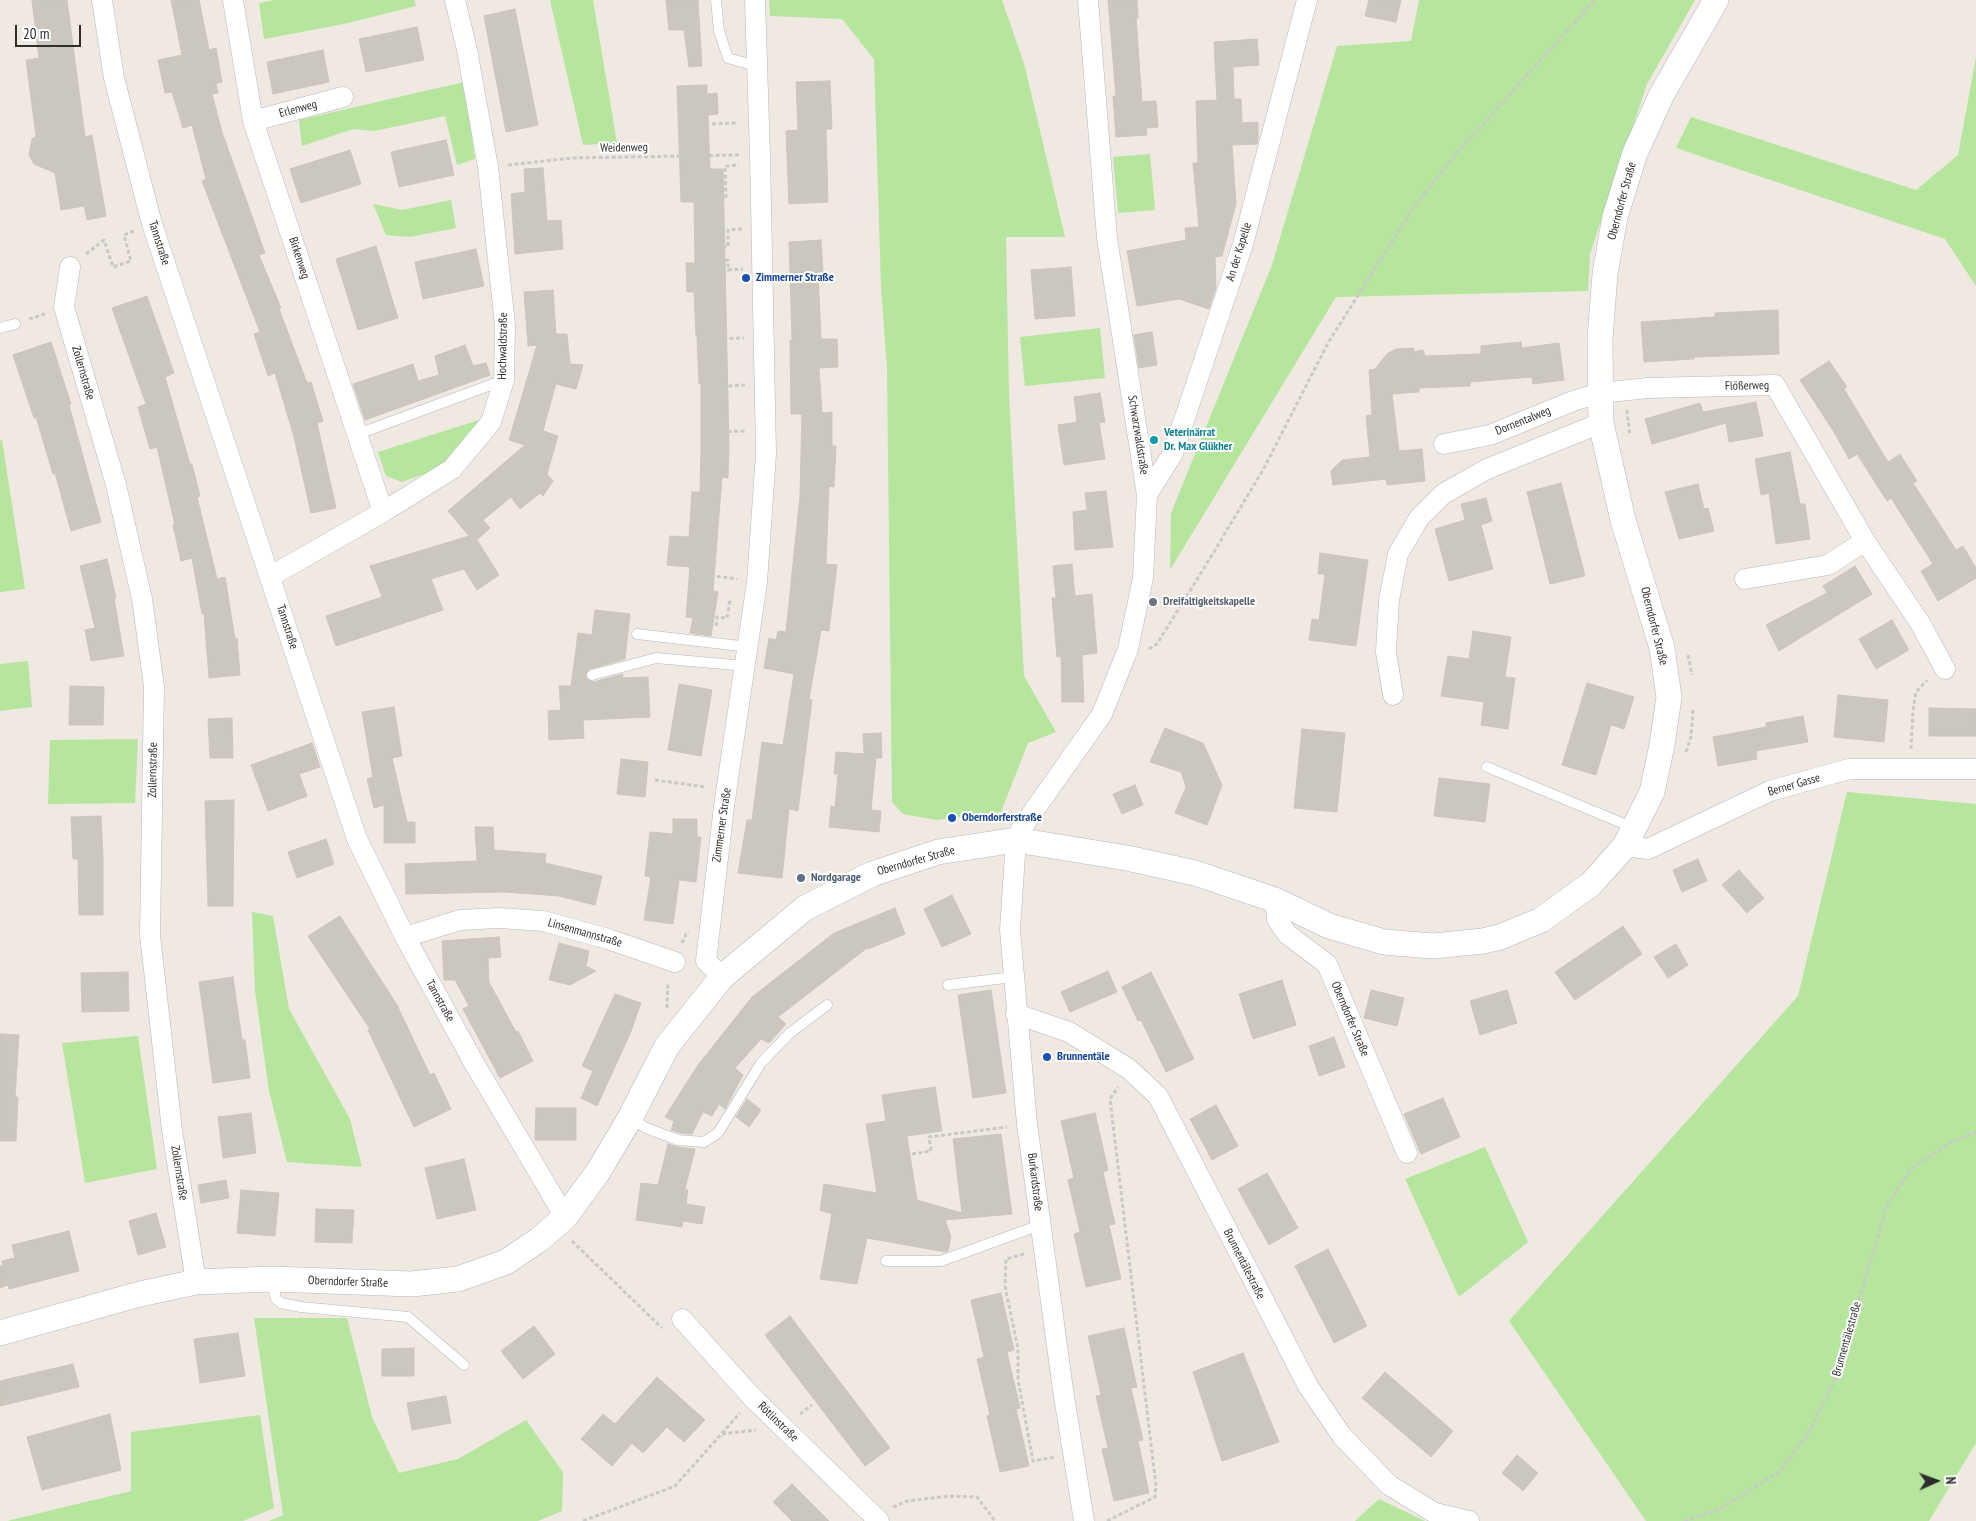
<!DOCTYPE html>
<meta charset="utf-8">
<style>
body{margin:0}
#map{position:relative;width:1976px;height:1521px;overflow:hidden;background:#efe9e1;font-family:"PT Sans Narrow",sans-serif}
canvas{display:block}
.north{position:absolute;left:1911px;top:1456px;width:50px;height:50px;-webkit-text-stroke:4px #fff;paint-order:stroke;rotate:88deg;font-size:14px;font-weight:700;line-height:20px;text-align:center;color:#2e2e2e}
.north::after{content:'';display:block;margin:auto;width:18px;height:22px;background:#2e2e2e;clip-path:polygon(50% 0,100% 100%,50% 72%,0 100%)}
.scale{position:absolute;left:15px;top:25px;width:66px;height:22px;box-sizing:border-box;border:2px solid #2e2e2e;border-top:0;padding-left:6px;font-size:15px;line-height:18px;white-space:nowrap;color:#2e2e2e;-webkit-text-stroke:4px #fff;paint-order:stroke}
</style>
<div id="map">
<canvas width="1976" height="1521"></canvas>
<div class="north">N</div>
<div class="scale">20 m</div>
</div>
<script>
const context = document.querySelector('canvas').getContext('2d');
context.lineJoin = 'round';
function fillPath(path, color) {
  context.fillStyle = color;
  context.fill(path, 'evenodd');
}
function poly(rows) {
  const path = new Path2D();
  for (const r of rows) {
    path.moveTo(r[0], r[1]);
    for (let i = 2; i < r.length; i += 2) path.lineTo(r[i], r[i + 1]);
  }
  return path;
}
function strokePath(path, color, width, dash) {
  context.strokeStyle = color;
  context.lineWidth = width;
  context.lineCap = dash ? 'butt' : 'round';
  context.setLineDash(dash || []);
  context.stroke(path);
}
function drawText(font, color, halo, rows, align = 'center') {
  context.font = font + ' "PT Sans Narrow",sans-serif';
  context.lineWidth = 4;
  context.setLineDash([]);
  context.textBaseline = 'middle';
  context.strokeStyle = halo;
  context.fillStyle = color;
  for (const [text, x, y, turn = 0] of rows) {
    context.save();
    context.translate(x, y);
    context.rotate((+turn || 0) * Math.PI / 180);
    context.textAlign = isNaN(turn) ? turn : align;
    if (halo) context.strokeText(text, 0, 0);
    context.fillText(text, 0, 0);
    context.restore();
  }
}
const green = poly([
 [274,0,414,0,416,6,344,24,264,39,259,3],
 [550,0,593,0,617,143,583,145],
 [769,0,1002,0,1025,67,1065,237,1006,237,1009,394,1024,676,1056,732,1028,743,1001,812,936,820,903,814,892,802,887,369,881,287,874,59,842,19,770,16],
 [1419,0,1695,0,1647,84,1590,254,1588,291,1336,297,1170,570,1171,513,1272,265,1337,46,1411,41],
 [1976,57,1976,286,1945,239,1676,148,1691,117,1916,190,1958,155],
 [464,82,475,159,457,165,445,116,374,131,353,129,302,146,299,120],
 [1150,154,1155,210,1118,213,1113,157],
 [451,200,456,228,410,237,386,235,373,204,402,210],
 [1100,328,1105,378,1025,386,1020,337],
 [479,420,459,450,432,471,402,482,386,476,378,452],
 [2,440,25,589,0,592,0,441],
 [28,661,32,707,0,711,0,664],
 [138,739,135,803,48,804,50,740],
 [1847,792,1976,804,1976,1443,1929,1521,1646,1521,1509,1321,1798,996],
 [252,912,273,916,289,1009,350,1119,362,1167,287,1162,269,1091,255,991],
 [138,1036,157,1169,85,1183,62,1043],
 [1485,1147,1528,1242,1459,1297,1405,1179],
 [254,1318,347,1318,372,1417,399,1473,458,1459,526,1420,563,1472,562,1511,538,1521,269,1521,283,1515],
 [260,1415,274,1508,243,1521,7,1521,131,1491,131,1432],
 [1379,1499,1425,1521,1355,1521]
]);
const building = poly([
 [32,0,67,0,85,137,92,135,106,216,87,220,84,206,61,210,55,173,34,164,29,155,32,139,36,136,26,60,39,58,32,0],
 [171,0,199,0,209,50,216,48,222,82,216,84,218,93,212,94,222,132,265,253,259,255,281,308,279,309,307,383,311,382,323,421,317,423,336,508,311,513,294,437,275,373,268,376,254,334,260,332,202,181,206,179,192,125,183,128,172,92,165,93,158,60,182,55,171,0],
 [666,0,698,0,702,66,689,67,684,30,669,30,666,0],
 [1108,0,1137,0,1138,18,1136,18,1142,102,1156,101,1158,127,1146,128,1147,135,1116,137,1113,96,1116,96,1108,0],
 [1369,0,1401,0,1396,22,1365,16,1369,0],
 [515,9,538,125,506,132,484,16,515,9],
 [417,27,424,60,366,72,359,39,417,27],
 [1257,39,1259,65,1233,67,1234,99,1241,99,1242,123,1258,122,1258,139,1257,144,1232,145,1236,204,1222,256,1215,257,1216,288,1209,309,1179,299,1137,306,1127,251,1186,240,1185,228,1199,227,1193,163,1198,163,1196,101,1217,100,1214,42,1257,39],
 [323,50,329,82,273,94,267,62,323,50],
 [830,81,832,129,826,129,828,202,789,204,786,131,798,130,796,82,830,81],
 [707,85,707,94,717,93,718,114,708,115,710,169,723,169,729,447,728,478,722,477,713,591,718,592,711,636,690,633,693,618,686,617,690,567,667,565,670,536,689,537,692,492,700,492,701,448,701,384,699,384,697,336,696,336,694,292,687,292,686,263,695,263,694,202,681,202,677,86,707,85],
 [446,140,454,175,399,187,391,152,446,140],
 [350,150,361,184,301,203,290,169,350,150],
 [543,168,547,221,561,220,563,249,515,254,511,194,525,192,524,169,543,168],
 [821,240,823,272,818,272,821,339,837,339,838,367,819,368,822,413,832,412,832,446,836,446,834,487,829,486,826,564,837,565,829,631,821,630,809,699,812,700,798,811,789,809,782,878,738,873,747,820,752,820,762,742,783,745,794,674,764,668,769,638,776,640,778,631,786,632,800,496,802,414,791,414,790,340,792,340,789,242,821,240],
 [376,246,398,318,358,330,336,259,376,246],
 [476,249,484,286,423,299,415,262,476,249],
 [1071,267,1075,316,1035,319,1031,270,1071,267],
 [553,290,556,334,567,334,570,364,583,365,576,389,556,384,548,412,543,431,558,436,547,474,553,481,543,496,540,493,520,509,511,497,483,520,490,528,477,540,499,575,477,590,464,569,431,579,443,610,336,646,326,616,382,597,370,566,469,536,448,511,525,445,509,440,537,345,528,346,524,292,553,290],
 [147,296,174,373,165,377,190,464,192,464,200,496,197,497,217,579,225,577,235,639,237,638,240,675,209,678,204,614,202,614,192,558,181,561,173,525,175,525,157,447,150,449,138,407,146,404,112,308,147,296],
 [1778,310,1779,354,1694,357,1694,359,1644,362,1641,322,1715,317,1715,313,1778,310],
 [1152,332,1157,365,1139,368,1134,335,1152,332],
 [51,342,71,404,69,405,101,522,71,531,55,473,53,474,36,417,34,418,13,355,51,342],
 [1521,342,1522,348,1559,343,1564,380,1533,384,1532,377,1470,382,1470,386,1419,388,1419,392,1392,394,1399,451,1422,449,1425,481,1387,485,1386,479,1333,485,1331,471,1342,460,1370,457,1366,416,1372,415,1369,370,1375,369,1387,354,1396,349,1414,348,1414,352,1423,350,1425,356,1481,354,1481,346,1521,342],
 [465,345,473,366,486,363,490,375,365,420,353,384,413,364,418,381,439,375,435,356,465,345],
 [1829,361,1847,387,1844,389,1888,462,1900,454,1917,481,1913,483,1956,550,1963,546,1976,568,1976,578,1938,601,1921,571,1933,564,1891,498,1887,501,1857,454,1849,459,1834,432,1800,380,1829,361],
 [1100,393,1105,422,1099,423,1105,459,1064,465,1058,425,1077,422,1074,397,1100,393],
 [1756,402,1763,436,1729,442,1726,423,1652,444,1645,419,1700,403,1703,412,1756,402],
 [1790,452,1800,504,1805,504,1810,539,1776,544,1769,493,1761,495,1755,459,1790,452],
 [1561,483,1585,576,1550,584,1527,492,1561,483],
 [1698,484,1704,509,1708,508,1714,531,1679,539,1665,492,1698,484],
 [1106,491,1113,547,1075,550,1073,512,1087,510,1085,493,1106,491],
 [1486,498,1492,521,1481,525,1493,569,1449,581,1435,529,1465,520,1461,504,1486,498],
 [1320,553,1368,560,1356,646,1309,640,1312,619,1319,620,1325,574,1318,574,1320,553],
 [107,559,116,598,114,598,124,656,91,661,85,630,95,628,80,566,107,559],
 [1072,564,1075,596,1092,594,1097,653,1082,655,1084,702,1062,702,1061,656,1057,657,1052,598,1056,598,1053,566,1072,564],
 [1855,566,1872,594,1779,651,1766,625,1827,593,1823,586,1855,566],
 [595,610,630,614,625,659,590,669,586,673,586,677,588,680,593,682,623,674,622,678,648,677,650,717,583,720,584,738,549,740,548,711,561,710,559,686,571,686,578,633,592,635,595,610],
 [1892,620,1909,650,1876,669,1859,639,1892,620],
 [1473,631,1511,637,1505,677,1515,678,1508,729,1481,725,1484,702,1441,696,1448,656,1469,659,1473,631],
 [1587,683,1634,697,1624,729,1611,725,1596,775,1562,765,1587,683],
 [679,684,712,690,701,756,668,750,679,684],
 [70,686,104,687,103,725,69,725,70,686],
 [1838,695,1888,700,1884,742,1834,737,1838,695],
 [394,707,402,756,392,758,407,822,415,822,415,843,384,843,384,805,374,808,367,779,373,777,362,712,394,707],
 [1929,708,1976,709,1976,736,1929,736,1929,708],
 [1803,716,1808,742,1756,751,1757,759,1718,766,1713,737,1766,727,1766,723,1803,716],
 [232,718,233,758,210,758,208,719,232,718],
 [1165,728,1203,743,1222,785,1207,825,1175,813,1186,787,1181,772,1150,762,1165,728],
 [1302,729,1345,733,1337,812,1294,808,1302,729],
 [881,733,882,758,876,758,871,810,881,811,879,832,829,827,831,806,835,807,838,774,834,774,836,752,864,754,863,734,881,733],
 [312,743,320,767,299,774,307,796,268,811,251,765,312,743],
 [621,759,648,762,645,797,617,794,621,759],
 [1439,778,1490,784,1485,822,1434,816,1439,778],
 [1135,785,1143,805,1122,814,1113,794,1135,785],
 [234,800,233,906,208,906,205,801,234,800],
 [101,816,103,857,103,915,79,915,78,859,73,859,71,817,101,816],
 [673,819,697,819,697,837,701,837,696,882,679,880,673,924,644,920,651,877,645,876,650,832,673,834,673,819],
 [475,827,493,827,494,850,546,854,545,863,602,876,595,905,559,896,505,892,406,894,405,864,477,861,475,827],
 [326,839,334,864,297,878,288,852,326,839],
 [1698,859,1707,881,1682,892,1673,870,1698,859],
 [1739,870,1764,898,1747,913,1722,885,1739,870],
 [952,895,971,934,942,947,924,909,952,895],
 [895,908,905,934,868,949,867,948,778,1017,786,1024,769,1043,761,1039,735,1068,743,1075,725,1109,719,1104,712,1116,703,1112,692,1134,680,1133,671,1130,674,1121,665,1117,698,1065,752,997,834,933,895,908],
 [340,916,397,1005,430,1075,434,1073,451,1109,414,1127,368,1030,370,1029,308,936,340,916],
 [1623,926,1642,954,1575,1000,1555,972,1623,926],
 [499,937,501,957,488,958,489,982,516,1032,518,1031,533,1061,500,1078,463,1009,469,1006,455,980,444,980,442,941,499,937],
 [559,943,589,951,586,966,596,971,570,985,549,980,559,943],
 [1676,944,1688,965,1668,978,1654,957,1676,944],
 [1108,971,1117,992,1070,1012,1061,992,1108,971],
 [128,972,129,1011,82,1012,81,973,128,972],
 [1151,972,1194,1059,1166,1072,1141,1020,1138,1021,1122,987,1151,972],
 [233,977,242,1040,245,1040,250,1078,213,1083,199,982,233,977],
 [1282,980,1296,1025,1253,1039,1239,994,1282,980],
 [991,990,1006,1093,973,1098,958,995,991,990],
 [1371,990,1404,998,1397,1026,1364,1018,1371,990],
 [1507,990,1517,1023,1480,1035,1470,1001,1507,990],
 [615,994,641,1003,630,1034,597,1106,581,1098,593,1071,582,1066,615,994],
 [0,1034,19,1035,15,1097,18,1097,16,1141,0,1141,0,1034],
 [1334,1037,1345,1067,1319,1076,1309,1046,1334,1037],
 [935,1087,942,1131,907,1136,917,1200,962,1213,953,1139,1001,1134,1012,1214,945,1220,951,1237,948,1251,946,1252,867,1238,857,1284,820,1279,832,1214,820,1210,824,1184,877,1193,866,1124,886,1121,882,1095,935,1087],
 [1443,1098,1460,1137,1421,1154,1404,1114,1443,1098],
 [747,1099,761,1110,749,1127,736,1117,747,1099],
 [1216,1105,1238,1146,1212,1160,1190,1119,1216,1105],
 [536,1108,576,1108,576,1140,535,1140,536,1108],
 [251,1113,256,1153,223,1158,218,1117,251,1113],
 [1095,1113,1108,1170,1103,1172,1115,1224,1109,1225,1121,1279,1086,1287,1074,1234,1080,1232,1068,1180,1074,1178,1061,1121,1095,1113],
 [668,1144,677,1147,695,1149,685,1189,688,1190,686,1204,705,1207,702,1224,683,1221,682,1227,636,1220,641,1183,658,1185,668,1144],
 [464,1159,476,1210,437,1219,425,1168,464,1159],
 [1267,1173,1298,1228,1269,1245,1238,1189,1267,1173],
 [226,1180,229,1198,201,1203,198,1185,226,1180],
 [241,1190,279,1193,275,1236,237,1233,241,1190],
 [316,1209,354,1210,352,1243,315,1242,316,1209],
 [156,1213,166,1247,138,1255,129,1221,156,1213],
 [69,1231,79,1271,9,1289,8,1285,0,1288,0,1266,3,1266,2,1261,15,1258,12,1245,69,1231],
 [1328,1249,1367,1326,1334,1343,1295,1266,1328,1249],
 [1001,1293,1014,1350,1007,1352,1020,1408,1016,1409,1029,1466,1000,1472,987,1416,990,1415,977,1359,984,1357,971,1300,1001,1293],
 [790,1316,890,1448,865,1466,765,1335,790,1316],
 [534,1326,555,1354,523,1379,501,1351,534,1326],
 [1124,1328,1137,1387,1131,1388,1143,1440,1138,1441,1149,1493,1114,1501,1102,1449,1108,1448,1096,1396,1101,1395,1088,1336,1124,1328],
 [238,1333,245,1376,200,1383,194,1339,238,1333],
 [414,1348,414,1376,382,1376,382,1349,414,1348],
 [1243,1353,1279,1442,1222,1461,1193,1372,1243,1353],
 [73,1364,79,1387,0,1406,0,1381,73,1364],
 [1385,1372,1453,1431,1431,1457,1362,1398,1385,1372],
 [657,1377,705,1420,684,1442,667,1427,643,1453,632,1443,612,1466,581,1439,603,1414,615,1424,657,1377],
 [446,1396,451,1423,412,1430,407,1403,446,1396],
 [110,1414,121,1470,42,1490,27,1437,110,1414],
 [1517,1455,1538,1473,1523,1491,1502,1473,1517,1455],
 [792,1484,829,1521,792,1521,773,1502,792,1484]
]);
const path = poly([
 [712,124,738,123],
 [508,165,572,158,739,155],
 [714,199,726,199,725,166,739,165],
 [716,247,728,247,728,230,743,229],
 [86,254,104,240,113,267,131,261,124,235,134,231],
 [712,261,728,260,728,270,743,269],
 [29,319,45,314],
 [710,339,744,338],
 [709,387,745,385],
 [1627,410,1630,436],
 [708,432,747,431],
 [691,573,737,579],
 [716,626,717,617,727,618,730,600],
 [1149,649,1157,644,1212,555,1263,470,1328,343,1413,208,1454,156,1595,0],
 [1688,655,1692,675],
 [1911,749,1913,710,1916,692,1927,680],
 [1686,752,1691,737,1693,709],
 [655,780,706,787],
 [682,943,686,934,689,932],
 [667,1008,668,982],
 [912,1154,931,1151,929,1137,1007,1127],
 [572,1241,662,1328],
 [1024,1254,1006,1259,1005,1286,1018,1349,1018,1380,1033,1461,1055,1457],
 [800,1414,812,1405],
 [722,1434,756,1430],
 [893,1507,907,1501,950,1496,977,1497,995,1521],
 [583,1521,675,1486,740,1413],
 [1107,1521,1155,1497,1156,1486,1110,1099,1118,1087],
 [1684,1521,1718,1510,1780,1471,1809,1432,1836,1378,1887,1205,1912,1168,1948,1144,1976,1132]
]);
const service = poly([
 [716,0,719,31,728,58,756,66],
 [0,328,15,324],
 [358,434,504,380],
 [637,634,749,647],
 [592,675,656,658,746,666],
 [1487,767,1634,828],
 [948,985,1013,977],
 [630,1118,646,1128,678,1140,704,1142,718,1133,761,1063,790,1033,827,1005],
 [886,1261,941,1261,1040,1225],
 [272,1279,276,1299,281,1303,301,1307,408,1317,464,1365]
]);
const minor = poly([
 [102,0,114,78,152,224,357,839,405,937,474,1063,565,1217],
 [233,0,253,121,383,512],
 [253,121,343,97],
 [70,267,64,307,116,485,142,599,154,686,150,935,172,1130,196,1282],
 [1444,444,1490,435,1573,401,1600,393,1648,388,1775,385,1865,541,1920,623,1945,669],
 [1147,495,1173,453,1243,244,1307,0],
 [271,576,383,512,452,469,491,422,504,380,505,325,488,167,467,50,455,0],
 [1745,579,1828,565,1865,541],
 [1393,695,1386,652,1389,600,1398,554,1419,518,1443,494,1487,469,1601,423],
 [1625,846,1648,849,1770,791,1849,769,1976,769],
 [1275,900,1277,919,1287,934,1327,964,1407,1153],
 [405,937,460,920,499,918,543,921,608,939,675,962],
 [722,977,706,961,724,806,757,582,766,454,760,155,755,0],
 [1016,1014,1069,1032,1129,1069,1158,1096,1308,1386,1342,1436,1389,1485,1435,1513,1469,1521],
 [682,1319,751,1396,879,1521],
 [1084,1521,1063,1390,1027,1124,1010,930,1016,840,1021,829,1102,714,1128,649,1143,578,1147,495,1107,238,1088,0]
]);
const tertiary = poly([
 [0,1333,140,1294,196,1282,272,1279,412,1284,458,1279,506,1262,540,1239,565,1217,598,1172,630,1118,667,1046,722,977,805,908,872,874,938,852,1016,840,1127,858,1195,873,1275,900,1329,926,1384,942,1433,946,1483,941,1500,937,1541,920,1591,884,1625,846,1652,792,1662,745,1669,697,1662,648,1623,520,1601,423,1600,338,1605,274,1615,217,1635,153,1662,94,1716,0]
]);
const markers = [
 [746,278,5,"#1a4fb4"],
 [1154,440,5,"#0f9aa8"],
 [1153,602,5,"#6b7280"],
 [952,818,5,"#1a4fb4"],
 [801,878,5,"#5c6f8a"],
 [1047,1057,5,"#1a4fb4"]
];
const streetNames = [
 ["Erlenweg",298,109,-15],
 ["Weidenweg",624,148,-1],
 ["Oberndorfer Straße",1622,201,-75],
 ["Tannstraße",159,243,72],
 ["An der Kapelle",1239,252,-73],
 ["Birkenweg",299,258,72],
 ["Hochwaldstraße",503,346,-89],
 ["Zollernstraße",83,373,74],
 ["Flößerweg",1747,386,-1],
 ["Dornentalweg",1523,421,-22],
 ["Schwarzwaldstraße",1138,435,81],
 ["Oberndorfer Straße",1654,626,76],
 ["Tannstraße",287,627,72],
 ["Zollernstraße",153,770,-89],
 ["Berner Gasse",1794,785,-16],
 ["Zimmerner Straße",722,825,-82],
 ["Oberndorfer Straße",916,861,-16],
 ["Linsenmannstraße",585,933,16],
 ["Tannstraße",440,1001,61],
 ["Oberndorfer Straße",1350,1019,67],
 ["Zollernstraße",179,1173,81],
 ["Burkardstraße",1035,1182,83],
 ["Brunnentälestraße",1244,1264,63],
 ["Oberndorfer Straße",348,1282,2],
 ["Brunnentälestraße",1847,1339,-74],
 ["Rötlinstraße",778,1422,44]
];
const transitNames = [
 ["Zimmerner Straße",756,278],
 ["Oberndorferstraße",962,818],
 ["Brunnentäle",1057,1057]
];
const cultureNames = [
 ["Veterinärrat",1164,433],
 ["Dr. Max Glükher",1164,447]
];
const worshipNames = [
 ["Dreifaltigkeitskapelle",1163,602]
];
const serviceNames = [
 ["Nordgarage",811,878]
];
fillPath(green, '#b6e59e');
fillPath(building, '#cbc7bf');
strokePath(building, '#cbc5ba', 1);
strokePath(service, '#b4b7c1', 11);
strokePath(minor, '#b4b7c1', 21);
strokePath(tertiary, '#b4b7c1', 26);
strokePath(path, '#c9c9c9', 3, [4, 2.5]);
strokePath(service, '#fff', 10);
strokePath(minor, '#fff', 20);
strokePath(tertiary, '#fff', 25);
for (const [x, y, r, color] of markers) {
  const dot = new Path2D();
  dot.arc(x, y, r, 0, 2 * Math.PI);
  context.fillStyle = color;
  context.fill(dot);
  strokePath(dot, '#fff', 2);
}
drawText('12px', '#2e2e2e', '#fff', streetNames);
drawText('bold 12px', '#164399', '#fff', transitNames, 'left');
drawText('bold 12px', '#0d838f', '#fff', cultureNames, 'left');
drawText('bold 12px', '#5b616d', '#fff', worshipNames, 'left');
drawText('bold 12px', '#4e5e75', '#fff', serviceNames, 'left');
</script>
